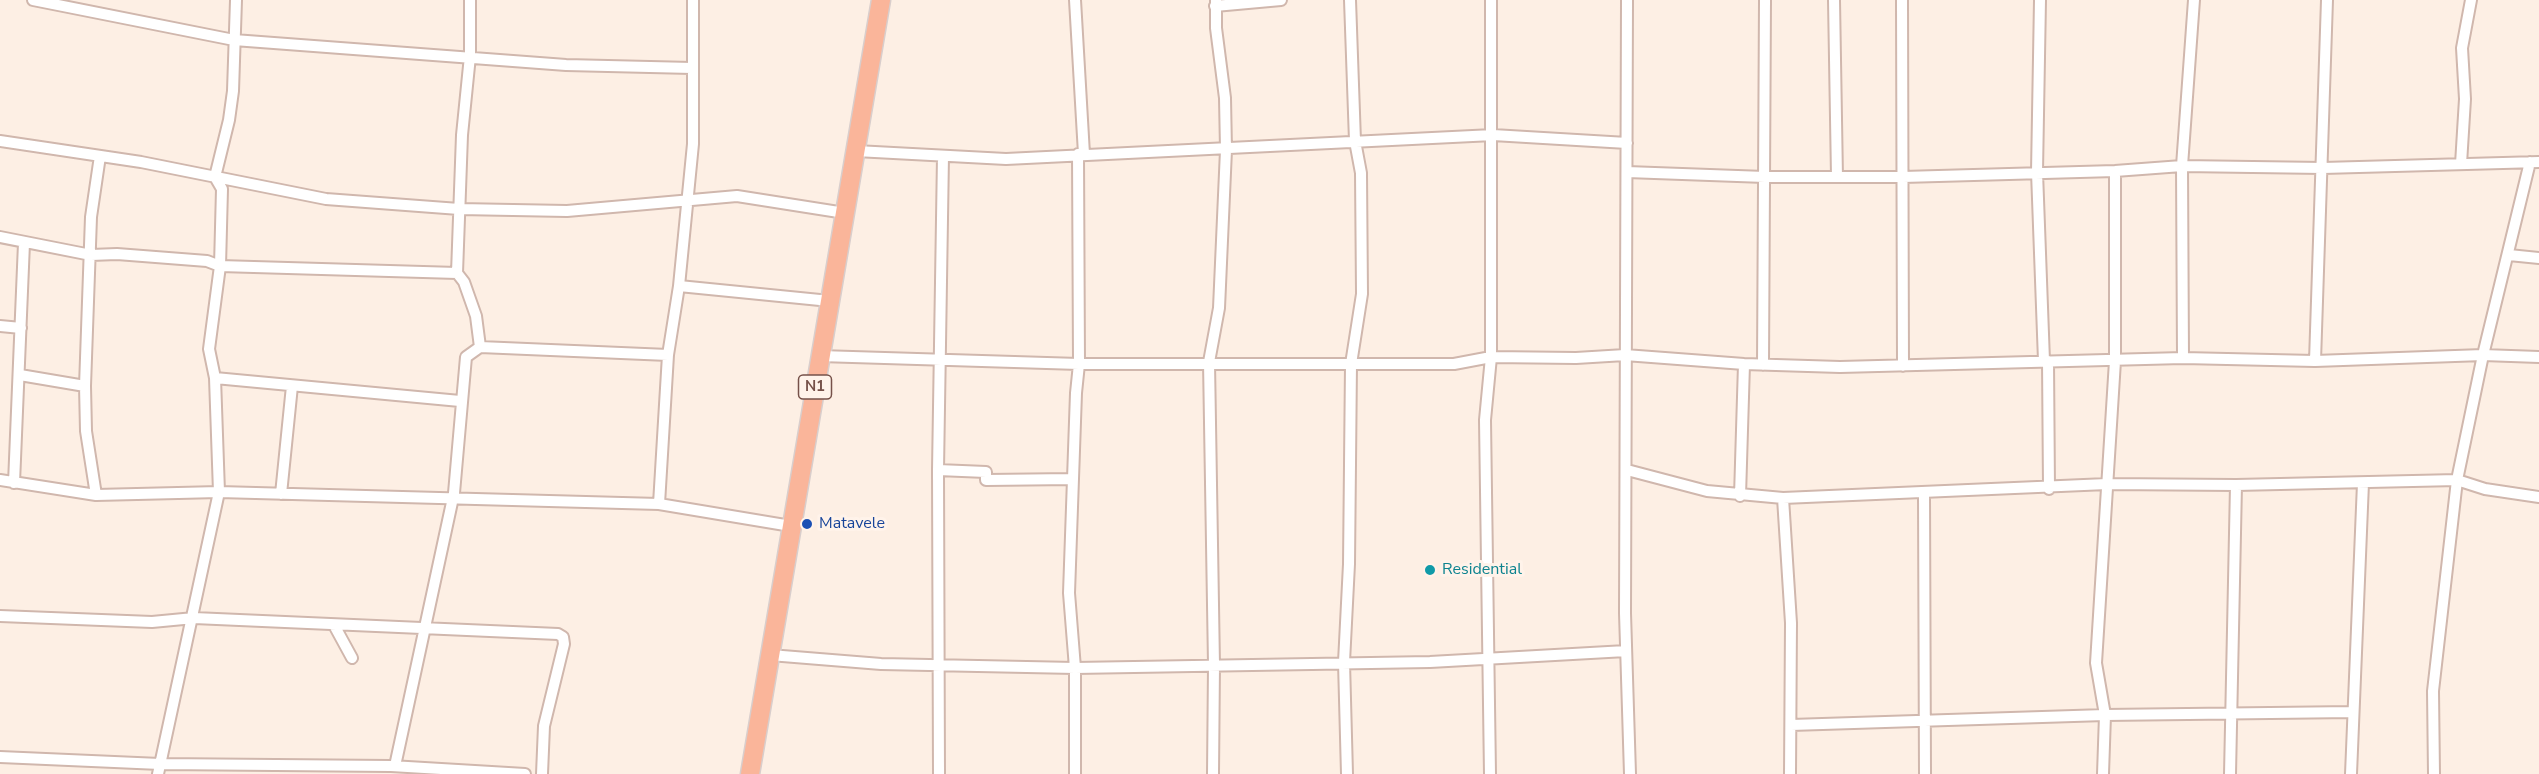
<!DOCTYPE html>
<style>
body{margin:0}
canvas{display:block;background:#fdefe4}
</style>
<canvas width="2539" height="774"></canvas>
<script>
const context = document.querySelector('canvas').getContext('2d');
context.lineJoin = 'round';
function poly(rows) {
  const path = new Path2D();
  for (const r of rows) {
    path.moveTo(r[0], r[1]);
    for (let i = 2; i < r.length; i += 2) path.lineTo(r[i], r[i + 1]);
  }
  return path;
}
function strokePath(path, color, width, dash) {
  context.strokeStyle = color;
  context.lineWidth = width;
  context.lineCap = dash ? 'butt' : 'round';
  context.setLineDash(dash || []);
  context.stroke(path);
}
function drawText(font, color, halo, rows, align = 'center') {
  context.font = font + ' "Nunito Sans",sans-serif';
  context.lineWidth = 6;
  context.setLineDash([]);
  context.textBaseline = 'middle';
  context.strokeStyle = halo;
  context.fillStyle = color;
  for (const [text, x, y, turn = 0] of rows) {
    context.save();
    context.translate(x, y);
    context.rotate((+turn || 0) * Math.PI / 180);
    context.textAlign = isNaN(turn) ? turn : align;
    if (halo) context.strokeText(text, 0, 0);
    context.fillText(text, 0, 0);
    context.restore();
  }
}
const minor = poly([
 [33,0,234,40,566,65,692,68],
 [1075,0,1084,154],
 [1627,0,1625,613,1630,774],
 [1834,0,1837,177],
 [1902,0,1903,366],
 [2040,0,2037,172,2044,361],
 [1215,6,1281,0],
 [0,141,141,162,326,199,459,209,567,211,737,196,845,213],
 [856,151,1006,159,1493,135,1627,143],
 [2461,164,2465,99,2462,48,2471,0],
 [1627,172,1765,177,1903,177,2115,171,2182,166,2323,168,2539,162],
 [0,237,91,255,117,254,207,261,220,266,457,273],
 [2509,255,2539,258],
 [679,286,830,301],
 [0,326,21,328],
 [480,347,668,355],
 [820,356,1079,364,1454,364,1491,357,1576,358,1625,355,1744,364,1840,367,2183,358,2315,361,2483,355,2539,357],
 [2183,358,2182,166,2194,0],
 [2048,361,2049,489],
 [2315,361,2327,0],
 [1763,365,1765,0],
 [20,375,85,386],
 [215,378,460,401],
 [938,470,986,472,986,480,1073,479],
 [1627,470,1707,491,1783,498,2107,484,2236,485,2457,480,2485,489,2539,497],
 [0,480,96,495,219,492,659,504,791,526],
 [14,483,24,243],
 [281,494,292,386],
 [1924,494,1925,774],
 [96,495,86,431,85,386,91,217,100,156],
 [1740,496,1744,364],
 [1783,498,1791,623,1790,774],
 [659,504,668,355,679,286,693,144,693,0],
 [0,616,152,622,194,618,558,634,563,637,564,644,544,726,542,774],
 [334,625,352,658],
 [770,655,881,664,1075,668,1430,662,1626,651],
 [1791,725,2105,715,2353,712],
 [0,757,160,764,391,766,525,774],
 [395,766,454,493,466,357,480,347,476,316,464,282,457,273,462,135,470,56,470,0],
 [158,774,219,492,215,378,209,349,220,266,222,189,215,177,229,120,233,91,236,0],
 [939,774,938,470,943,156],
 [1075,774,1075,668,1069,593,1076,393,1079,364,1078,154],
 [1213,774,1214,665,1209,362,1219,308,1226,150,1225,98,1216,28,1216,0],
 [1347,774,1344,662,1349,564,1351,364,1362,294,1361,173,1355,141,1350,0],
 [1490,774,1485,420,1491,357,1491,0],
 [2103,774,2105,715,2096,663,2115,361,2115,171],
 [2230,774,2236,485],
 [2351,774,2363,483],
 [2434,774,2433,691,2457,480,2483,355,2530,162]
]);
const trunk = poly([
 [750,774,881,0]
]);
const markers = [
 [807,524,6,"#1a4fb4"],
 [1430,570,6,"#0f9aa8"]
];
const shields = [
 [815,387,33]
];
const shieldNames = [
 ["N1",815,387]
];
const transitNames = [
 ["Matavele",819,524]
];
const cultureNames = [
 ["Residential",1442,570]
];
strokePath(minor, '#d0b7ad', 14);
strokePath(trunk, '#d9cecc', 21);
strokePath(minor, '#fff', 10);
strokePath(trunk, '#fab59a', 18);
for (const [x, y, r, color] of markers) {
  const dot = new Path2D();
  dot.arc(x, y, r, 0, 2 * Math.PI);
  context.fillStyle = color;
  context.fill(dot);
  strokePath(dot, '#fff3ea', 2);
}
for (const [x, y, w] of shields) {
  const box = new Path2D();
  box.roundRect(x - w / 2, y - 12, w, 24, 4.5);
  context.fillStyle = '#fff3ea';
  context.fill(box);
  strokePath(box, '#765149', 1.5);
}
drawText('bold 15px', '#765149', null, shieldNames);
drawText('16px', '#164399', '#fff3ea', transitNames, 'left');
drawText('16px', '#0d838f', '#fff3ea', cultureNames, 'left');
</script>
